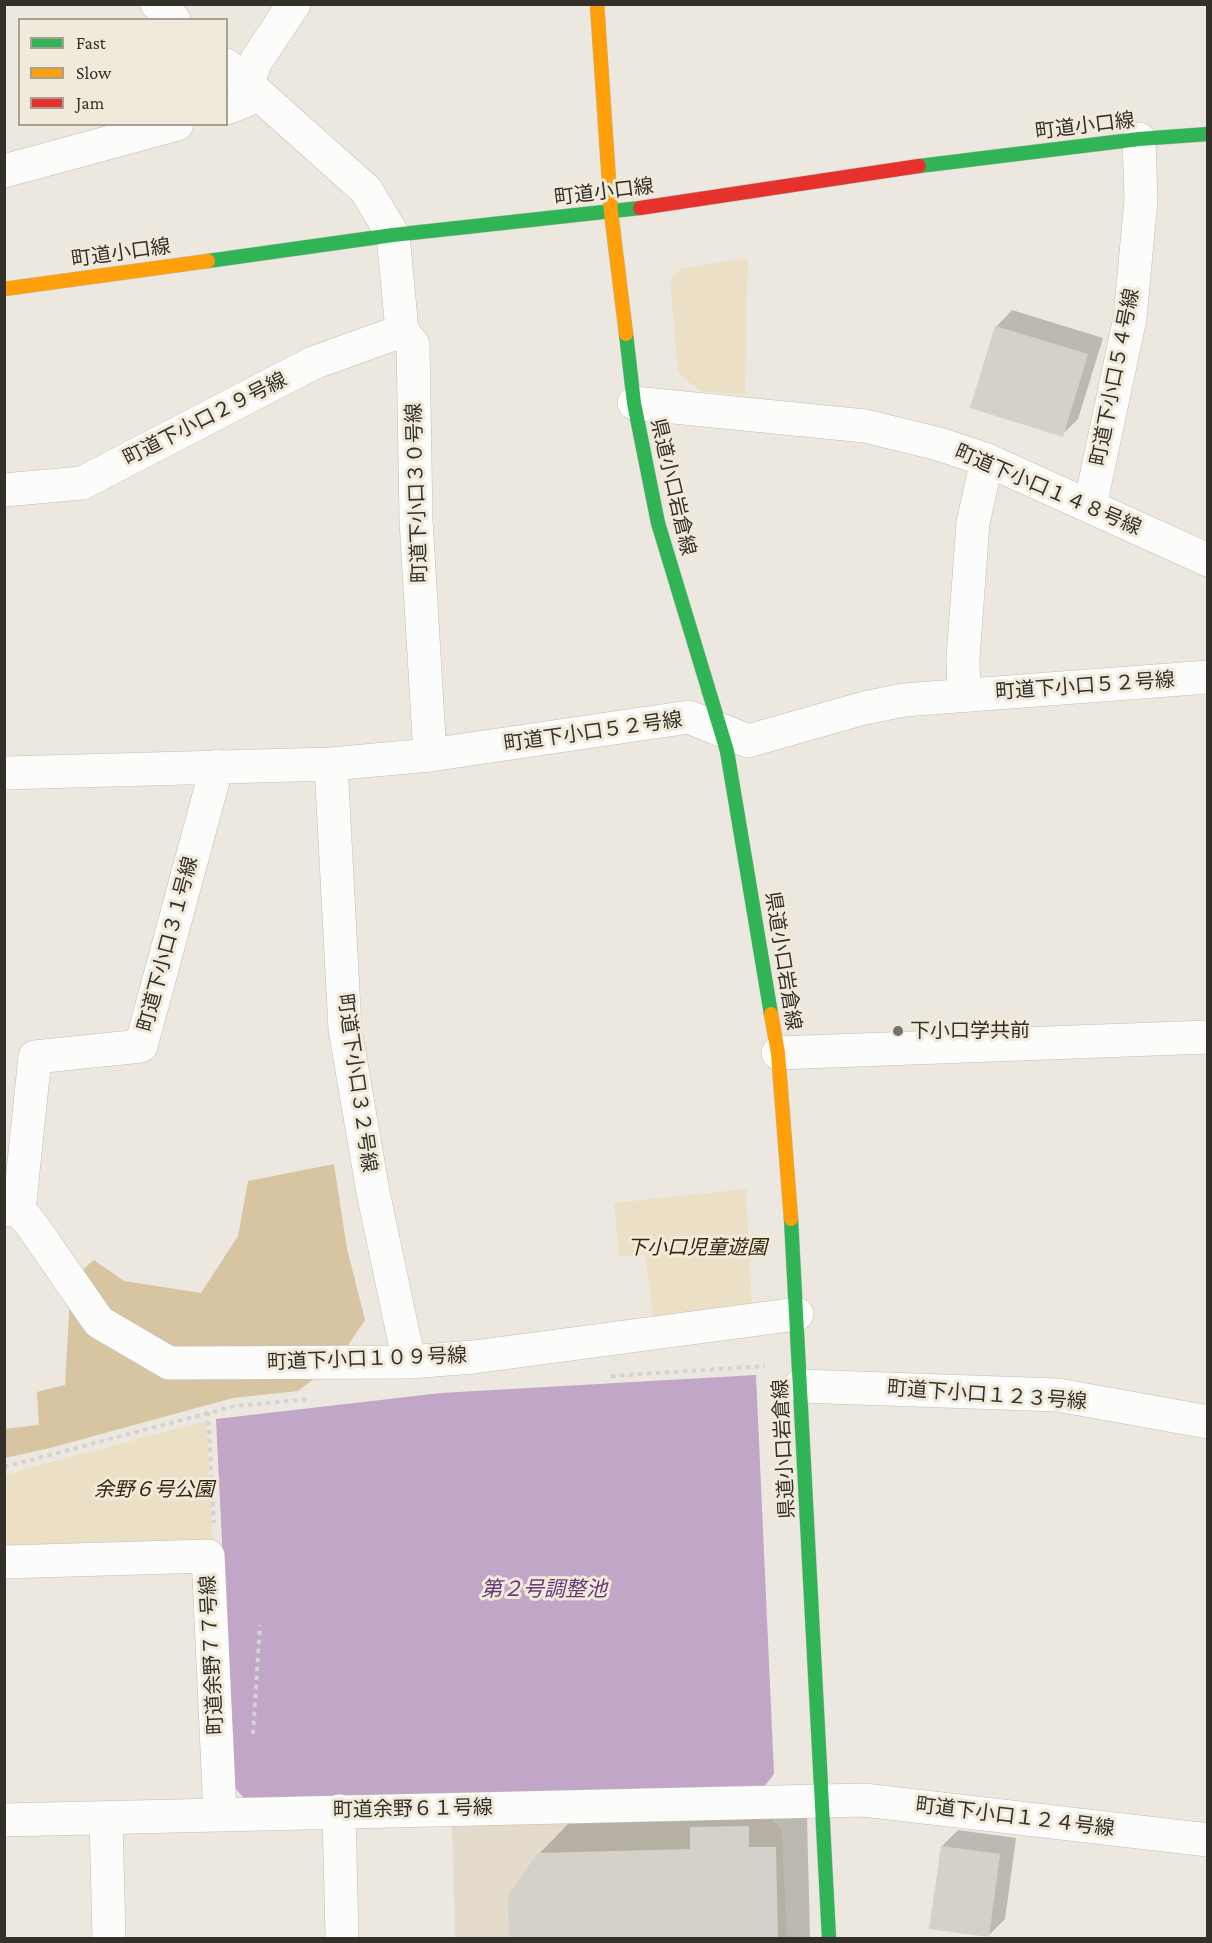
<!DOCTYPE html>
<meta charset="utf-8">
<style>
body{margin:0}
#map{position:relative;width:1212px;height:1943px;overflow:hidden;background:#ece8e0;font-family:"Crimson Pro",serif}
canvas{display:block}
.frame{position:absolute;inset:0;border:6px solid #33302a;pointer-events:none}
.legend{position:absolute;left:18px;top:18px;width:210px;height:108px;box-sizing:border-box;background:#f1eadb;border:2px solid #a5a094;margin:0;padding:8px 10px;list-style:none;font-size:18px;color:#33302a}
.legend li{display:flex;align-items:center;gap:12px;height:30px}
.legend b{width:30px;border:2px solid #a5a094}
</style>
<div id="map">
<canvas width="1212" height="1943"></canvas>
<div class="frame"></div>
<ul class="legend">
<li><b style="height:8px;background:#30b455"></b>Fast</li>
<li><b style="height:8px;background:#ff9f0a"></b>Slow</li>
<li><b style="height:8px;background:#e5322d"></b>Jam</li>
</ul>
</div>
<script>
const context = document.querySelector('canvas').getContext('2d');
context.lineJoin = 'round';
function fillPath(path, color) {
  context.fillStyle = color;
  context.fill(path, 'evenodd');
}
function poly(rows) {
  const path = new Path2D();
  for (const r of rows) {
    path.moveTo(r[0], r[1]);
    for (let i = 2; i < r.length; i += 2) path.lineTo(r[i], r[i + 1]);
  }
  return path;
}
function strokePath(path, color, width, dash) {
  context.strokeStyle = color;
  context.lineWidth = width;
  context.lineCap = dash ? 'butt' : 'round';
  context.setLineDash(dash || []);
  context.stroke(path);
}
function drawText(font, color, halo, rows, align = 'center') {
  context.font = font + ' "Crimson Pro","Noto Sans JP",serif';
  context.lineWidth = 6;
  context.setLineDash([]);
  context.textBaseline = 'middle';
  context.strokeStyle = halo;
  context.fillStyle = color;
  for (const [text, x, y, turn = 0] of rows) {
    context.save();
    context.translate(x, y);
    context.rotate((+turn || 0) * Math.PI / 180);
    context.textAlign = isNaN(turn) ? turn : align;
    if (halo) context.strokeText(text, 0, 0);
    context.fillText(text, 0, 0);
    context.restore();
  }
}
const built = poly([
 [771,1818,782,1831,787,1938,455,1938,452,1824]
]);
const green = poly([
 [748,258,745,395,700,391,678,373,670,281,680,269],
 [746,1189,752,1306,653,1317,645,1254,619,1257,614,1203],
 [206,1421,213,1541,5,1546,4,1475]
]);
const forest = poly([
 [334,1164,347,1249,365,1320,338,1360,298,1391,233,1398,50,1448,5,1458,4,1429,39,1425,37,1392,65,1385,71,1280,94,1260,124,1281,201,1293,238,1236,248,1181]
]);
const water = poly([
 [756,1375,774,1774,763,1788,244,1798,234,1787,216,1419,441,1393]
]);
const shadow = poly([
 [1012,310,1103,338,1078,419,1062,435,996,327],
 [807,1816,810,1938,511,1938,510,1896,539,1854,570,1822],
 [958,1830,1016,1838,1005,1919,988,1936,942,1846]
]);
const building = poly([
 [995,326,1088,354,1063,437,970,408],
 [749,1826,749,1847,776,1847,778,1938,509,1938,508,1895,538,1853,690,1849,690,1827],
 [941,1846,1000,1854,989,1937,929,1929]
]);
const path = poly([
 [611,1376,765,1366],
 [208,1412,214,1523],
 [4,1467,235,1406,310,1399],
 [253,1734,260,1625]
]);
const street = poly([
 [157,4,174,20],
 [226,65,366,190,393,235,402,331,413,345,416,520,430,755],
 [226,108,247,100,247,83,256,61,294,4],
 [4,171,177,124],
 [634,403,865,426,939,444,987,460,1208,560],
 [4,490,82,483,313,363,402,331],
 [1090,506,1130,318,1141,200,1139,139],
 [964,694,963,658,973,523,987,460],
 [331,764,345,1029,373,1192,409,1362],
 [4,773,331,764,430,755,689,717,748,741,864,708,904,700,1208,677],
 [778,1053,1208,1037],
 [4,1209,19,1210,31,1224,99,1322,169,1363,409,1362,474,1357,797,1314],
 [19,1210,35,1057,141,1046,217,766],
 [800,1386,1058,1395,1208,1422],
 [4,1562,208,1556,220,1814],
 [339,1811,342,1938],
 [106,1818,109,1938],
 [4,1820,864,1800,1208,1840]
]);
const fast = poly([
 [919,166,1139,139,1208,134],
 [208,261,393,235,640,208],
 [626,334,634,403,658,523,727,751,771,1014],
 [791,1219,829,1938]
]);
const slow = poly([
 [597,4,611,212,626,334],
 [4,289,208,261],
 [771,1014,778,1053,791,1219]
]);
const jam = poly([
 [640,208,919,166]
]);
const markers = [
 [898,1031,6,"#74706a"]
];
const streetNames = [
 ["町道小口線",1085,126,-7],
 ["町道小口線",604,192,-7],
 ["町道小口線",121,253,-8],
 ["町道下小口５４号線",1115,377,-79],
 ["町道下小口２９号線",205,419,-27],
 ["県道小口岩倉線",673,487,77],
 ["町道下小口１４８号線",1048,490,23],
 ["町道下小口３０号線",417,493,-92],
 ["町道下小口５２号線",1085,686,-4],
 ["町道下小口５２号線",593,732,-8],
 ["町道下小口３１号線",168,944,-75],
 ["県道小口岩倉線",783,961,81],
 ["町道下小口３２号線",357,1083,82],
 ["町道下小口１０９号線",367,1359,-2],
 ["町道下小口１２３号線",987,1395,4],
 ["県道小口岩倉線",784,1449,-93],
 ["町道余野７７号線",212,1655,-93],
 ["町道余野６１号線",413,1809,-1],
 ["町道下小口１２４号線",1015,1817,7]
];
const poiNames = [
 ["下小口学共前",910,1031]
];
const parkNames = [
 ["下小口児童遊園",697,1248],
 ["余野６号公園",154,1490]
];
const waterNames = [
 ["第２号調整池",544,1590]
];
fillPath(built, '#e4dbcc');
fillPath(green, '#ebdfc6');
fillPath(forest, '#d7c5a1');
fillPath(water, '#c1a6c7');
fillPath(shadow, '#0003');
fillPath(building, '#d4d1ca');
strokePath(street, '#bfbdb6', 34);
strokePath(fast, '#bfbdb6', 15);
strokePath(slow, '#bfbdb6', 15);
strokePath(jam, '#bfbdb6', 15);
strokePath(path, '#d4d3d1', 4, [4.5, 4.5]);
strokePath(street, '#fcfcfa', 33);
strokePath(fast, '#30b455', 14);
strokePath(slow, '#ff9f0a', 14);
strokePath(jam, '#e5322d', 14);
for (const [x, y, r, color] of markers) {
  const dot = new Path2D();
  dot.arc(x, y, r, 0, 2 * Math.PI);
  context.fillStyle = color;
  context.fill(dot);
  strokePath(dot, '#f1eadb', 2);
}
drawText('20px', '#33302a', '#f1eadb', streetNames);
drawText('20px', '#33302a', '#f1eadb', poiNames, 'left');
drawText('italic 20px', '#33270c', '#f1eadb', parkNames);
drawText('italic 21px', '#673877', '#f1eadb', waterNames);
</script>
